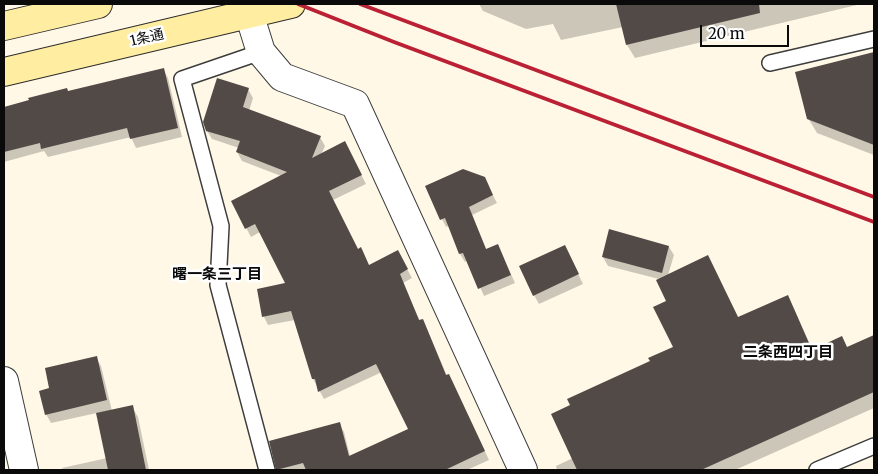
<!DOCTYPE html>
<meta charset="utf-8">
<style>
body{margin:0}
#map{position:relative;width:878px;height:474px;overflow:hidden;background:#fff8e6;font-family:Merriweather,serif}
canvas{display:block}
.frame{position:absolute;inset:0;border:5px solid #0a0a0a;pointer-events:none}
.scale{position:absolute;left:700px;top:25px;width:89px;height:22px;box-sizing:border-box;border:2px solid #0a0a0a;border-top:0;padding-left:6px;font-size:15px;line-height:18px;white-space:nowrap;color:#0a0a0a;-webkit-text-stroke:4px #fff;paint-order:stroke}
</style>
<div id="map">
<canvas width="878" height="474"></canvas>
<div class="frame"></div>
<div class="scale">20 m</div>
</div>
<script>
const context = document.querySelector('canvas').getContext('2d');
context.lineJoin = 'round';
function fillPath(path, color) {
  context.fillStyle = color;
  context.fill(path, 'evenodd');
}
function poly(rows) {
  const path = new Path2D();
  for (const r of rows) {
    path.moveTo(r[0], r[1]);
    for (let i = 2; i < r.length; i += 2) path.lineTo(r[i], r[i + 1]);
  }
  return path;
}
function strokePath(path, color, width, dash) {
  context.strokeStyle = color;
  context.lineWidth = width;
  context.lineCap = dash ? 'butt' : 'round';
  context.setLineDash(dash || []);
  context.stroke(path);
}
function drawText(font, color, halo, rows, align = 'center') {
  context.font = font + ' Merriweather,"Noto Sans JP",serif';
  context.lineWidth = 5;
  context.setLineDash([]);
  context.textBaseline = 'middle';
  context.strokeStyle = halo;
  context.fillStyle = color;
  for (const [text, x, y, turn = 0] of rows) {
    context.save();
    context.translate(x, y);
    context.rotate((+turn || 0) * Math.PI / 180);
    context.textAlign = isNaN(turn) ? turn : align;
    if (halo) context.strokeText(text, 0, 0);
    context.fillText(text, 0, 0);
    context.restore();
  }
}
const shadow = poly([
 [479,4,861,4,635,58,627,45,623,27,561,40,553,24,526,29,483,11],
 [874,54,874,155,817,133,808,118,797,72],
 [163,69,168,78,182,137,136,148,131,137,48,157,44,151,4,162,4,108],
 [248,89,253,98,249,111,320,137,325,146,321,155,349,151,366,184,333,200,358,250,369,266,397,251,412,278,403,283,420,321,427,329,447,376,453,384,489,460,467,470,277,470,277,467,339,424,344,432,350,456,410,429,382,372,324,399,313,379,295,320,268,325,264,317,287,284,260,232,251,237,232,201,281,176,242,161,237,152,239,148,212,139,207,131],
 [484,178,497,203,472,215,487,251,498,246,502,254,515,283,484,296,468,260,465,262,460,254,449,226,446,227,426,187],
 [669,247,674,255,668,275,708,256,739,319,787,297,794,309,813,351,847,348,874,337,874,408,735,470,557,470,556,466,573,458,571,405,675,348,667,301,659,279,608,266,603,257],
 [569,255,583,284,539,304,534,295],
 [96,358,101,366,112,411,132,407,138,417,149,470,63,470,62,468,107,458,97,413,51,423,46,414,51,389]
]);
const building = poly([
 [616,4,759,4,760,13,626,45],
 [874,52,874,145,807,119,795,72],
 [164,68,178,128,130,139,127,128,41,149,40,143,4,152,4,107,29,100,28,98,67,88,68,91],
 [217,78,249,88,243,107,321,136,312,158,345,141,362,175,329,191,358,249,361,247,369,265,398,250,408,269,400,274,419,320,423,319,446,375,449,374,485,451,445,470,306,470,303,463,276,470,269,441,340,422,349,456,408,429,376,364,318,392,315,379,312,379,291,311,262,317,257,289,285,283,255,224,245,229,231,201,287,172,236,152,240,141,206,131,203,122],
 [463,169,485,177,493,195,469,207,486,249,498,244,511,275,478,289,463,253,459,254,445,218,440,220,425,186],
 [609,229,669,246,662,273,602,257],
 [565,245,579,274,533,296,519,266],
 [708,255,738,317,788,295,812,350,842,336,847,347,874,335,874,392,701,470,577,470,551,414,570,405,567,399,650,361,648,358,673,347,653,307,666,301,656,280],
 [97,356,107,400,45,415,39,391,49,388,45,368],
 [133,405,146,470,108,470,96,413]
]);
const lane = poly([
 [261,52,182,79,221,226,218,285,267,470],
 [770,63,874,39],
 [817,470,874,446]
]);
const street = poly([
 [246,4,261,52,282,77,355,104,523,470],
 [4,381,24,470]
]);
const secondary = poly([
 [4,26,98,4],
 [4,72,291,4]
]);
const rail = poly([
 [298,4,394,42,874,222],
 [360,4,874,197]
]);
const streetNames = [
 ["1条通",147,38,-13]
];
const neighbourhoodNames = [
 ["曙一条三丁目",217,275],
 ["二条西四丁目",788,353]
];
fillPath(shadow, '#0003');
fillPath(building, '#524a46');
strokePath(lane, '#3d3d3d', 18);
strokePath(street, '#3d3d3d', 30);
strokePath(secondary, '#2c2c2c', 30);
strokePath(lane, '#fff', 15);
strokePath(street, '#fff', 28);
strokePath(secondary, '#ffeda1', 28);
strokePath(rail, '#ba2135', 4);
drawText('14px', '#0a0a0a', '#fff', streetNames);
drawText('bold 15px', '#0a0a0a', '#fff', neighbourhoodNames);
</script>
